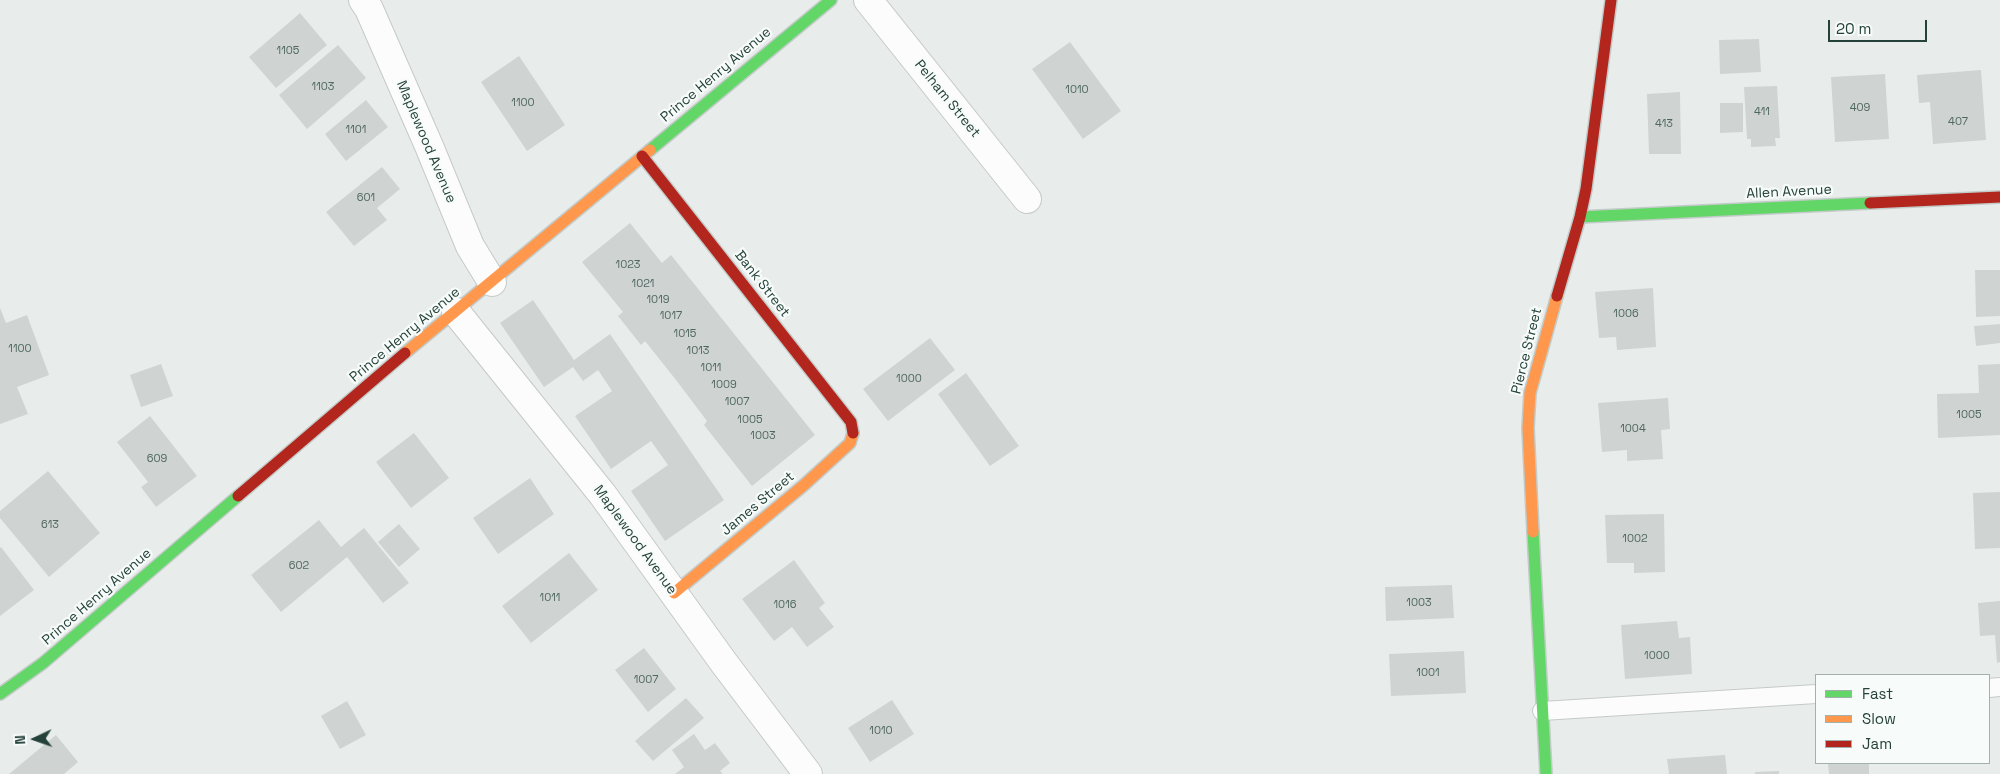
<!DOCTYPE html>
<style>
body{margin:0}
#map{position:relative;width:2000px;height:774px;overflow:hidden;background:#e8edeb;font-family:"Space Grotesk",sans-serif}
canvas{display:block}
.legend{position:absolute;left:1815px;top:674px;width:175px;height:90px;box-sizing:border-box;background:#f7fbf9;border:1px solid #a3b1ad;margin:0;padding:6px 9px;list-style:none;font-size:15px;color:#24423a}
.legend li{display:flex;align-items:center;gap:10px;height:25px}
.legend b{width:25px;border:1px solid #a3b1ad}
.north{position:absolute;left:10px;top:714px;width:50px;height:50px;-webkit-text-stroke:4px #f7fbf9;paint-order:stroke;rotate:267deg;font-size:14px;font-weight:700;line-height:20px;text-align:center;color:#24423a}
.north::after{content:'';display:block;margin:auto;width:18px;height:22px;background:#24423a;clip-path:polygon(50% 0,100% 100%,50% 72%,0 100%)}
.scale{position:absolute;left:1828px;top:20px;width:99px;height:22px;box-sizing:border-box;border:2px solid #24423a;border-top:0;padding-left:6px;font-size:15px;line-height:18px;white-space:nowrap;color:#24423a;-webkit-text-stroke:4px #f7fbf9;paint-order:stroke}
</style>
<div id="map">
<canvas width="2000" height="774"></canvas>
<ul class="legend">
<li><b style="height:6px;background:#63d668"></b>Fast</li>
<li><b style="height:6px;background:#ff974d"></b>Slow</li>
<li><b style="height:6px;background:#b3261e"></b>Jam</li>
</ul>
<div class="north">N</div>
<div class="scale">20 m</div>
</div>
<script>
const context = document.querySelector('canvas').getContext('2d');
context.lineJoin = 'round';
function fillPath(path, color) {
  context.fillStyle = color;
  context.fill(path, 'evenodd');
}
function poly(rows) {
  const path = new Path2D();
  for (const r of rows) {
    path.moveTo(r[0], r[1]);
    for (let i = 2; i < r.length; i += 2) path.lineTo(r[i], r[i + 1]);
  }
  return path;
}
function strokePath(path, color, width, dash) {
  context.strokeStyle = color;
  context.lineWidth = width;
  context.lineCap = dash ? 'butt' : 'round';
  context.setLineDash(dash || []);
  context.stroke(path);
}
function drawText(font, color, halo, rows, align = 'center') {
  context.font = font + ' "Space Grotesk",sans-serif';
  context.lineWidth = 4.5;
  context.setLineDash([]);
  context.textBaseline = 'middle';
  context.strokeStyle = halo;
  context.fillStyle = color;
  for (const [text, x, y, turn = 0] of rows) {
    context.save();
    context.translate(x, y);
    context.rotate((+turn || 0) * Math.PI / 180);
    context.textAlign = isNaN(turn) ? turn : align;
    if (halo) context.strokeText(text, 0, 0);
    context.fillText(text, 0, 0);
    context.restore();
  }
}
const building = poly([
 [300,13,327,45,276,88,249,57],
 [1759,39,1761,72,1720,74,1719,40],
 [1070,42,1121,111,1083,139,1032,69],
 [338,45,366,78,307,129,279,95],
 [519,56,565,125,527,151,481,82],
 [1981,70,1986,140,1933,144,1930,102,1919,103,1917,75],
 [1885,74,1889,139,1835,142,1831,77],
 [1777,86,1780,138,1775,138,1776,146,1751,147,1751,139,1747,139,1744,87],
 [1680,92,1681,154,1649,154,1647,94],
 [366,100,388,127,346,161,325,134],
 [1720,103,1743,103,1743,132,1720,133],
 [382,167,400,189,377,208,387,220,354,246,326,212],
 [630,223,662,263,671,255,815,435,752,486,704,425,707,421,676,380,645,341,641,345,618,316,623,312,582,262],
 [1975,270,2000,270,2000,316,1976,317],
 [1653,288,1656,347,1617,350,1616,337,1599,338,1595,292],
 [533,300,574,360,610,334,724,500,665,541,631,491,668,465,651,441,611,469,575,416,612,391,598,370,583,381,573,367,544,387,500,323],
 [0,308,6,323,27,315,49,375,17,387,28,414,0,424],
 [2000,324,2000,343,1976,346,1974,326],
 [930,338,955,370,888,421,863,389],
 [161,364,173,396,141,407,130,375],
 [2000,364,2000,435,1938,438,1937,394,1979,393,1978,365],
 [966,373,1019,446,990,466,938,394],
 [1668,398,1670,429,1661,430,1663,459,1627,461,1627,450,1602,452,1598,403],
 [150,416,197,476,156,507,141,487,148,482,117,442],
 [414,433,449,478,411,508,376,462],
 [48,471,100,533,49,577,0,518,0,511],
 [530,478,554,514,498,554,473,518],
 [2000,492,2000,548,1975,549,1973,493],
 [1664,514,1665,572,1634,573,1634,563,1607,563,1605,515],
 [319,520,341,547,364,528,409,583,383,603,347,557,281,612,251,575],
 [399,524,420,549,399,567,378,542],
 [1,547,34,590,0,616,0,548],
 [569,553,598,590,531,643,502,606],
 [794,560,825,603,819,608,834,627,807,647,792,627,774,641,742,599],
 [1452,585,1454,618,1386,621,1385,587],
 [2000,601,2000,662,1997,663,1995,635,1980,636,1978,603],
 [1677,621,1679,638,1690,637,1692,674,1625,679,1621,625],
 [644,648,676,689,648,712,615,670],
 [1464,651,1466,693,1391,696,1389,654],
 [686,698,704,718,653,761,635,741],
 [892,700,914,734,870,762,848,728],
 [347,701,366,735,340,749,321,716],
 [694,734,705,750,715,743,730,763,720,771,723,774,675,774,684,767,672,750],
 [56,735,78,762,64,774,9,774],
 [1725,755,1727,774,1669,774,1667,759],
 [1828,763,1869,763,1869,774,1829,774],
 [1779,771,1779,774,1755,774,1755,772]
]);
const lane = poly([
 [1989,688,2000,687],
 [1542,711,1816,694]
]);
const street = poly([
 [363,0,369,9,429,146,470,246,492,282],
 [868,0,1027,199],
 [456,312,603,495,724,663,808,774]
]);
const fast = poly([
 [650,150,831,0],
 [1580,217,1870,203],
 [1533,532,1546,774],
 [0,694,43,663,238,496]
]);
const slow = poly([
 [405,353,650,150],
 [1533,532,1528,428,1530,393,1557,296],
 [674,593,804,485,850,443,853,433]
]);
const jam = poly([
 [642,156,851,422,853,433],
 [1870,203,2000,197],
 [1557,296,1580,217,1586,189,1611,0],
 [238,496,405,353]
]);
const numberNames = [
 ["1105",288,51],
 ["1103",323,87],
 ["1010",1077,90],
 ["1100",523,103],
 ["409",1860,108],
 ["411",1762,112],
 ["407",1958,122],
 ["413",1664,124],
 ["1101",356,130],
 ["601",366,198],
 ["1023",628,265],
 ["1021",643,284],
 ["1019",658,300],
 ["1006",1626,314],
 ["1017",671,316],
 ["1015",685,334],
 ["1100",20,349],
 ["1013",698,351],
 ["1011",711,368],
 ["1000",909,379],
 ["1009",724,385],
 ["1007",737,402],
 ["1005",1969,415],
 ["1005",750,420],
 ["1004",1633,429],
 ["1003",763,436],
 ["609",157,459],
 ["613",50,525],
 ["1002",1635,539],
 ["602",299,566],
 ["1011",550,598],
 ["1003",1419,603],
 ["1016",785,605],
 ["1000",1657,656],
 ["1001",1428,673],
 ["1007",646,680],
 ["1010",881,731]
];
const streetNames = [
 ["Prince Henry Avenue",716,75,-40],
 ["Pelham Street",947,99,51],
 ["Maplewood Avenue",426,142,67],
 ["Allen Avenue",1789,192,-3],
 ["Bank Street",762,284,52],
 ["Prince Henry Avenue",405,335,-40],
 ["Pierce Street",1527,351,-76],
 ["James Street",758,504,-40],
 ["Maplewood Avenue",635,540,54],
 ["Prince Henry Avenue",97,597,-41]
];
fillPath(building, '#cfd4d2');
strokePath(lane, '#c5cac8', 20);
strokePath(street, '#c5cac8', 30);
strokePath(fast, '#c3cbc8', 14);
strokePath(slow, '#c3cbc8', 14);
strokePath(jam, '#c3cbc8', 14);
strokePath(lane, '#fcfcfc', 18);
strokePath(street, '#fcfcfc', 28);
strokePath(fast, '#63d668', 11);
strokePath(slow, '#ff974d', 11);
strokePath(jam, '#b3261e', 11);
drawText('11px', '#506761', null, numberNames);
drawText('14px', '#24423a', '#f7fbf9', streetNames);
</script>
